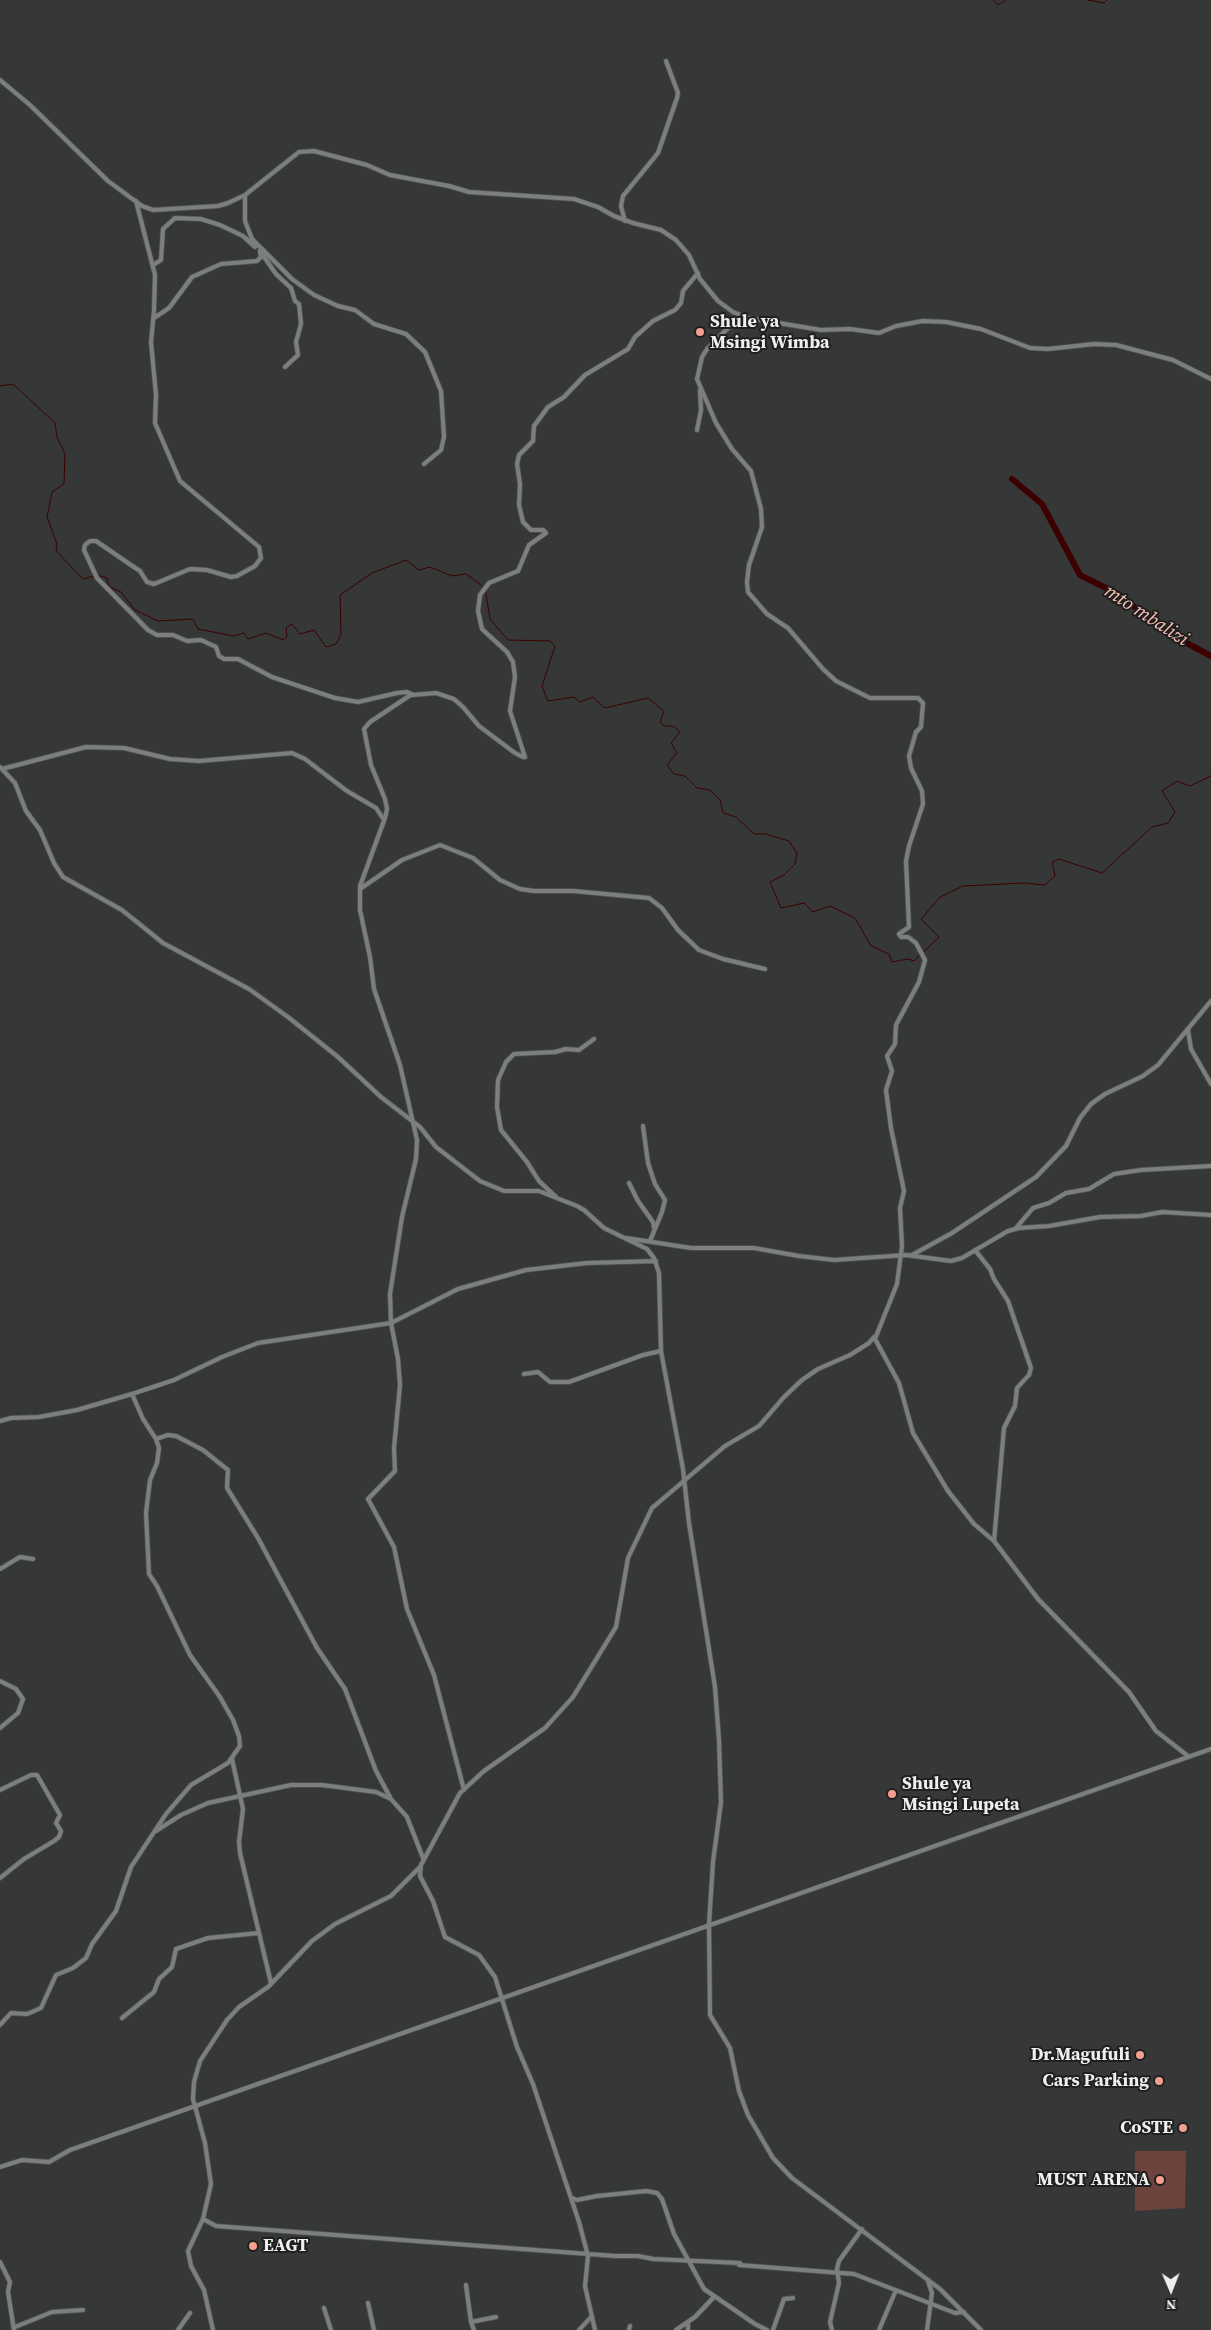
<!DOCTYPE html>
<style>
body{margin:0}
#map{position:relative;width:1211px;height:2330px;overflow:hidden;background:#353837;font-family:"Source Serif 4",serif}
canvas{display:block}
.north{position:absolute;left:1146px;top:2265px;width:50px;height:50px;-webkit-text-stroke:4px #1e1f1f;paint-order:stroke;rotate:179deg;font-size:14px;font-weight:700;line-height:20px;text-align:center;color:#eef0ef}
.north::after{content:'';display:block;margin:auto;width:18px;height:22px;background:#eef0ef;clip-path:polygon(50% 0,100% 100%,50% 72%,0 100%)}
</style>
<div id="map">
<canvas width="1211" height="2330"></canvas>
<div class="north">N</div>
</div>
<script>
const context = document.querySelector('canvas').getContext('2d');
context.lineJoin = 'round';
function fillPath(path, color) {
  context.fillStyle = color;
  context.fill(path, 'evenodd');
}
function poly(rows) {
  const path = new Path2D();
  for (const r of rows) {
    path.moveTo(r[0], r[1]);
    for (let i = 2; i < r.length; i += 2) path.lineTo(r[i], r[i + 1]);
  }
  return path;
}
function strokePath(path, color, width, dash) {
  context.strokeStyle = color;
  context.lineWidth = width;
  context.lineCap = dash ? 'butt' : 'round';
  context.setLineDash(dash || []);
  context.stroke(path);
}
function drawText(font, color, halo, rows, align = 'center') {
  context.font = font + ' "Source Serif 4",serif';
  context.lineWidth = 4;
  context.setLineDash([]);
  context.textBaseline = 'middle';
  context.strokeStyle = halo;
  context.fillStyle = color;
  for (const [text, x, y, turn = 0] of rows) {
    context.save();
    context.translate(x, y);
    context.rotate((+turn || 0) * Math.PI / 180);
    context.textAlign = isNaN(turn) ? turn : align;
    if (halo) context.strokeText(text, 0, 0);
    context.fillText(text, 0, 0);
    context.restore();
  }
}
const green = poly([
 [1135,2151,1186,2151,1185,2208,1135,2211]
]);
const stream = poly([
 [993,0,998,5,1006,0],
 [1088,0,1104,3,1107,0],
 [0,386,13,384,55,423,57,437,65,454,64,484,52,492,47,517,57,544,56,551,83,579,94,576],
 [97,575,107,578,109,587,121,592,135,610,158,621,193,619,198,629,233,636,244,633,248,639,266,633,283,640,287,637,286,628,292,624,300,634,314,630,326,647,336,644,341,635,340,595,372,573,406,560,419,570,430,567,452,576,466,574,485,588,490,619,508,640,550,641,555,646,542,686,548,701,574,697,580,702,593,697,605,708,648,698,664,711,660,722,664,726,673,726,680,732,671,743,677,753,667,765,674,774,685,776,697,788,710,790,720,800,723,813,736,817,754,834,766,834,789,841,797,853,795,864,784,875,770,882,781,908,804,903,813,912,830,906,855,918,871,946,889,954,892,962,908,959,914,961,939,937,921,919,940,897,963,886,1024,883,1045,885,1055,876,1052,862,1059,859,1102,873,1152,827,1168,823,1175,812,1162,791,1177,781,1190,786,1211,776]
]);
const river = poly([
 [1012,479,1042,504,1080,575,1120,595,1166,632,1211,656]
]);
const minor = poly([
 [0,80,30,105,108,181,142,206,153,210,218,206,228,203,245,195,299,152,314,151,367,165,390,175,449,186,469,192,574,199,598,207,614,216,633,223,661,230,676,240,689,255,700,279,718,301,733,312,748,318,821,330,850,329,879,333,896,326,923,321,946,322,981,329,1030,348,1048,349,1094,344,1116,345,1173,360,1211,379],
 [245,195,245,221,252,239,292,279,314,295,338,306,355,310,374,324,406,334,425,352,441,391,444,437,441,450,424,464],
 [136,201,155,275,154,311,151,342,156,395,155,423,180,481,259,547,261,558,255,566,237,576,231,577,207,570,190,569,154,584,147,582,140,571,131,565,96,541,90,541,85,545,84,550,97,578,148,630,157,635,173,635,187,641,201,640,216,647,219,656,224,659,238,659,272,677,335,698,358,702,397,693,407,692,412,694,370,722,364,729,371,765,385,799,387,809,385,818,360,886,360,910,370,957,374,989,400,1065,417,1140,416,1159,402,1217,390,1294,391,1323,398,1359,400,1385,394,1448,395,1471,368,1499,394,1547,407,1609,434,1675,464,1790],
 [625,221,621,206,623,196,658,153,677,98,678,93,666,61],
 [260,251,276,274,291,288,295,301,299,304,301,324,296,342,298,355,285,367],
 [153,265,161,260,163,229,175,218,201,219,220,225,243,236,255,247],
 [154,318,169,308,192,277,221,264,257,261,261,257,260,252],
 [748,318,728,328,707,349,702,357,697,379,716,423,732,449,751,471,761,509,762,527,749,565,747,582,748,592,767,614,788,628,823,669,836,681,870,698,918,698,923,703,921,727,916,732,909,756,911,768,922,791,923,804,909,846,906,861,909,927,899,934,901,937,908,937,916,943,925,960,919,982,896,1025,895,1044,887,1056,892,1071,886,1090,891,1128,904,1191,900,1208,902,1246,897,1284,875,1339,899,1383,913,1433,948,1491,974,1524,994,1541,1038,1599,1129,1692,1156,1731,1188,1756],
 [697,430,701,410,700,390],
 [412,695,436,693,454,699,463,707,479,726,515,753,523,757,525,757,510,711,515,677,513,662,507,652,482,629,478,611,480,595,489,583,518,571,529,545,546,533,543,530,531,530,523,522,519,505,520,484,517,464,519,455,533,441,534,426,548,407,564,397,585,375,628,349,635,337,653,321,675,310,681,303,683,291,698,273],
 [0,767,15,783,26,811,40,830,54,863,63,877,122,910,163,943,249,989,288,1017,338,1057,381,1097,420,1127,436,1147,480,1181,504,1191,539,1191,577,1206,584,1210,604,1228,647,1249,654,1258,659,1273,661,1351,683,1469,689,1523,715,1687,719,1740,721,1802,713,1862,709,1924,710,2015,730,2048,739,2091,748,2115,773,2158,792,2178,940,2289,981,2330],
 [2,769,86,747,124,748,170,759,199,761,292,753,305,759,347,791,376,808,384,820],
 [360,889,402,860,440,845,473,858,500,880,520,889,534,891,573,891,649,898,662,908,678,930,699,950,723,959,765,969],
 [1188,1030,1191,1049,1211,1084],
 [643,1126,648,1163,655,1184,665,1200,662,1212,650,1241],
 [629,1183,638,1201,653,1222,654,1228],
 [556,1197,539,1181,527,1162,501,1130,497,1107,498,1080,506,1062,514,1054,555,1052,566,1049,579,1050,594,1039],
 [1016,1228,1033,1208,1049,1203,1066,1193,1089,1189,1114,1174,1141,1170,1211,1166],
 [626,1238,691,1248,754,1248,799,1256,834,1260,906,1255,951,1261,962,1258,1008,1231,1019,1228,1049,1226,1100,1217,1141,1216,1162,1212,1211,1215],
 [975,1250,990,1269,994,1279,1008,1301,1031,1368,1029,1375,1017,1388,1015,1406,1004,1428,994,1541],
 [912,1255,952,1233,1036,1177,1066,1146,1080,1118,1091,1104,1105,1094,1143,1076,1158,1065,1211,1001],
 [524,1374,538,1372,550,1382,569,1382,643,1355,661,1351],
 [0,1421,11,1418,39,1417,77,1410,132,1394,174,1380,222,1357,258,1343,391,1323,458,1289,526,1270,587,1263,656,1261],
 [156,1439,168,1435,176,1436,203,1450,228,1470,227,1488,258,1538,317,1648,345,1689,376,1771,391,1799],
 [0,1569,20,1557,33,1559],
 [0,1681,16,1689,23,1699,18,1713,0,1728],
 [232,1759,243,1809,239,1842,240,1853,271,1983],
 [0,1790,31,1775,37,1775,60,1815,56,1823,61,1831,59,1837,54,1841,24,1859,0,1878],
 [156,1831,181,1815,208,1803,291,1785,322,1785,376,1792,391,1799,407,1817,423,1858],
 [122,2018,154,1992,159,1979,172,1967,176,1949,208,1938,259,1933],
 [0,2025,11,2013,27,2014,41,2008,56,1975,73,1968,86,1958,92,1944,116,1911,131,1867,166,1814,191,1785,228,1763,240,1746,239,1736,233,1720,220,1697,190,1655,157,1586,149,1574,146,1513,150,1480,157,1463,159,1448,156,1439,143,1419,132,1394],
 [0,2167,22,2160,49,2162,70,2150,127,2130,1211,1749],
 [572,2198,577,2200,597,2196,646,2191,657,2193,662,2199,674,2234,704,2289,755,2324,767,2330],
 [203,2219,216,2226,615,2256,638,2256,653,2259,740,2263],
 [0,2262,10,2282,8,2292,14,2330],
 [739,2265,854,2274,955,2313,964,2312],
 [466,2285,471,2322,474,2330],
 [368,2303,374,2330],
 [324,2308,331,2330],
 [471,2322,496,2317],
 [688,2322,688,2330],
 [15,2327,52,2312,83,2310],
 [178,2330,190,2313],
 [213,2330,204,2290,191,2266,188,2251,203,2219,211,2184,205,2143,193,2099,194,2082,200,2061,227,2020,239,2007,268,1987,312,1941,335,1924,391,1896,420,1867],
 [579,2330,592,2316],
 [595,2330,585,2286,588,2256,579,2222,533,2084,517,2047,495,1977,479,1955,445,1937,433,1901,420,1876,421,1865,460,1793,484,1771,545,1728,573,1697,616,1627,628,1558,652,1508,725,1446,759,1426,784,1397,802,1380,818,1369,850,1355,869,1343,874,1337],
 [629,2330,630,2326],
 [676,2330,695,2317,714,2297],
 [773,2330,784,2299,793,2298],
 [832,2330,830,2322,839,2283,837,2269,839,2261,862,2229],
 [879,2330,896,2290],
 [927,2330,932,2293,928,2281]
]);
const markers = [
 [700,332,5,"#f59d8e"],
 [892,1794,5,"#f59d8e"],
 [1140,2055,5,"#f59d8e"],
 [1159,2081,5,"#f59d8e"],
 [1183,2128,5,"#f59d8e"],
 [1160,2180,5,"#f59d8e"],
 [253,2246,5,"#f59d8e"]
];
const poiNames = [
 ["Shule ya",710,322,"left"],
 ["Msingi Wimba",710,343,"left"],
 ["Shule ya",902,1784,"left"],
 ["Msingi Lupeta",902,1805,"left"],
 ["Dr.Magufuli",1130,2055],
 ["Cars Parking",1149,2081],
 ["CoSTE",1173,2128],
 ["MUST ARENA",1150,2180],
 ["EAGT",263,2246,"left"]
];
const waterNames = [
 ["mto mbalizi",1146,616,33]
];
fillPath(green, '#6c443d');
strokePath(stream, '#3c0000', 1);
strokePath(river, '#3c0000', 6);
strokePath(minor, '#535655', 5.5);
strokePath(minor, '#7c7f7e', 4);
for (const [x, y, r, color] of markers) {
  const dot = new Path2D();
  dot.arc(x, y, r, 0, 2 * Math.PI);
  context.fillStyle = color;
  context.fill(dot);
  strokePath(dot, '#1e1f1f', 2);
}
drawText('bold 18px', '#eef0ef', '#1e1f1f', poiNames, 'right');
drawText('italic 19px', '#fec1b6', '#1e1f1f', waterNames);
</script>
